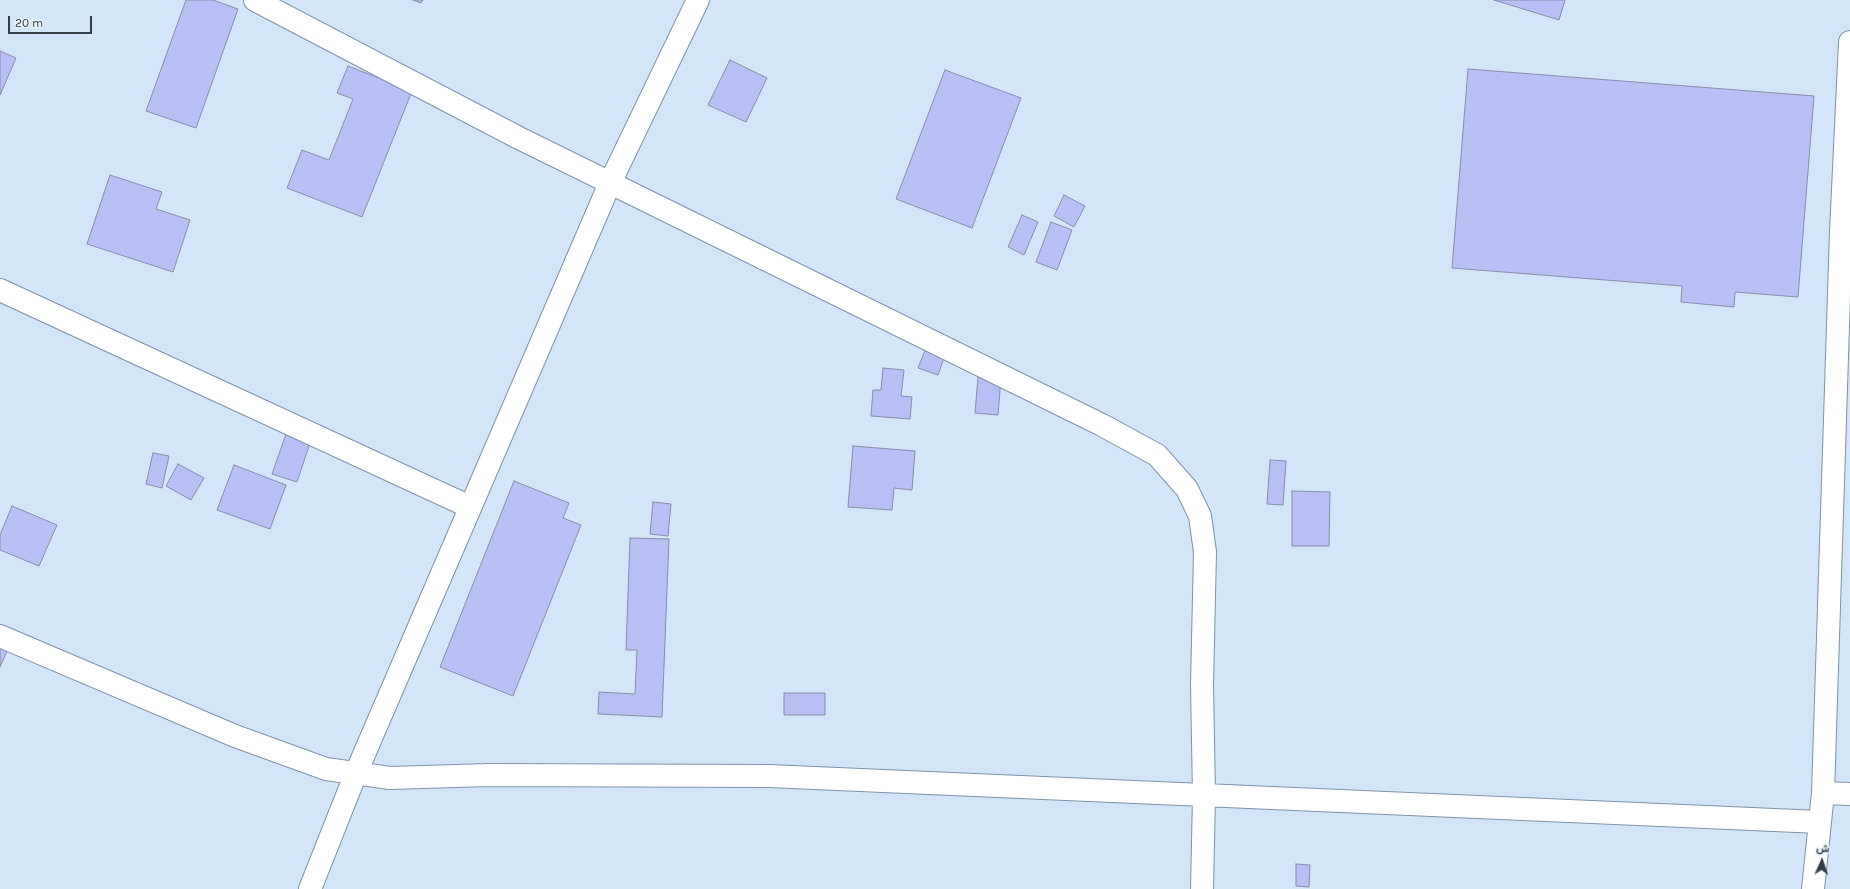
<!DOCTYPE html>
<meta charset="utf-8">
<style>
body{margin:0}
#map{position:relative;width:1850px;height:889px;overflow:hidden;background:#d2e5f9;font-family:Karla,Vazirmatn,sans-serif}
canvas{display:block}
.north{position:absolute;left:1802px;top:841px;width:40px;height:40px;-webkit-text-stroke:3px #e7f1fb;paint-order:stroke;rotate:3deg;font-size:11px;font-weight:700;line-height:16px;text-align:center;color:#343e48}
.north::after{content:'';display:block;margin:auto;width:14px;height:18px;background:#343e48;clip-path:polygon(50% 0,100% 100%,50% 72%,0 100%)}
.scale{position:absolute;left:8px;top:16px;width:84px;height:18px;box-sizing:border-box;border:2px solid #343e48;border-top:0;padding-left:5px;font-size:12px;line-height:14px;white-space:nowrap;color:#343e48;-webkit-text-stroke:3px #e7f1fb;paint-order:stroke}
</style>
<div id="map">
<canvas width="1850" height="889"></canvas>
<div class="north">ش</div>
<div class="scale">20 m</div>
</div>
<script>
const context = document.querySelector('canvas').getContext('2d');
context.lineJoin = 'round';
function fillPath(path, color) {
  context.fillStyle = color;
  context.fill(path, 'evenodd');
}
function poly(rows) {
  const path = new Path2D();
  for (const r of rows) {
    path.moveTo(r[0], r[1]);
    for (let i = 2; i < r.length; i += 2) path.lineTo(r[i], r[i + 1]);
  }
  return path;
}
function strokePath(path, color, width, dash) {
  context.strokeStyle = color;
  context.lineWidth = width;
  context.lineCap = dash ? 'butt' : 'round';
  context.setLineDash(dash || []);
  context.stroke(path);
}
const building = poly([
 [186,0,213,0,238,9,196,128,146,111,186,0],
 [413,0,423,0,421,3,413,0],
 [1494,0,1565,0,1559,20,1494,0],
 [0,51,16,58,0,95,0,51],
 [730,60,767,78,746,122,708,105,730,60],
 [348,66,412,91,362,217,287,188,302,150,329,160,353,99,337,93,348,66],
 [1468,69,1814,96,1798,297,1735,292,1734,307,1681,302,1682,286,1452,268,1468,69],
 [945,70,1021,98,972,228,896,199,945,70],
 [110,175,162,192,156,209,190,220,173,272,87,244,110,175],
 [1064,195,1085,206,1074,227,1054,216,1064,195],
 [1022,215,1038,222,1024,255,1008,247,1022,215],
 [1051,222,1072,230,1057,270,1036,262,1051,222],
 [926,348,945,355,938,375,918,368,926,348],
 [883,368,904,370,901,396,912,397,910,419,871,416,873,390,881,390,883,368],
 [978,377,1001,378,998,415,975,413,978,377],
 [292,417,316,425,297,482,272,474,292,417],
 [853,446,915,451,912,490,894,488,892,510,848,507,853,446],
 [153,453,169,456,162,488,146,484,153,453],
 [1270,460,1286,461,1283,505,1267,504,1270,460],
 [178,464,204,478,191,500,166,486,178,464],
 [234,465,286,485,270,529,217,510,234,465],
 [514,481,569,503,563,518,581,525,513,696,440,667,514,481],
 [1292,491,1330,492,1329,546,1292,546,1292,491],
 [653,502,671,504,668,536,650,534,653,502],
 [12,506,57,525,39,566,0,550,0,535,12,506],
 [630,538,669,539,662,717,598,714,599,692,635,694,637,650,626,650,630,538],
 [0,626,15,633,0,667,0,626],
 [784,693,825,693,825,715,784,715,784,693],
 [1296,864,1310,865,1309,887,1296,886,1296,864]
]);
const minor = poly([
 [255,0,519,138,1102,425,1157,455,1187,489,1200,516,1205,552,1202,685,1204,796,1202,889],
 [0,290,470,507],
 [0,636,235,736,326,769,390,778,489,775,769,776,1820,822],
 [1823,793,1841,232,1850,42],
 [310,889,356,773,610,183,698,0],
 [1813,889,1823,793,1850,794]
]);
fillPath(building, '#b8bff4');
strokePath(building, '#888ca9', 1);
strokePath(minor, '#7d93ab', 24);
strokePath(minor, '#fff', 22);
</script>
